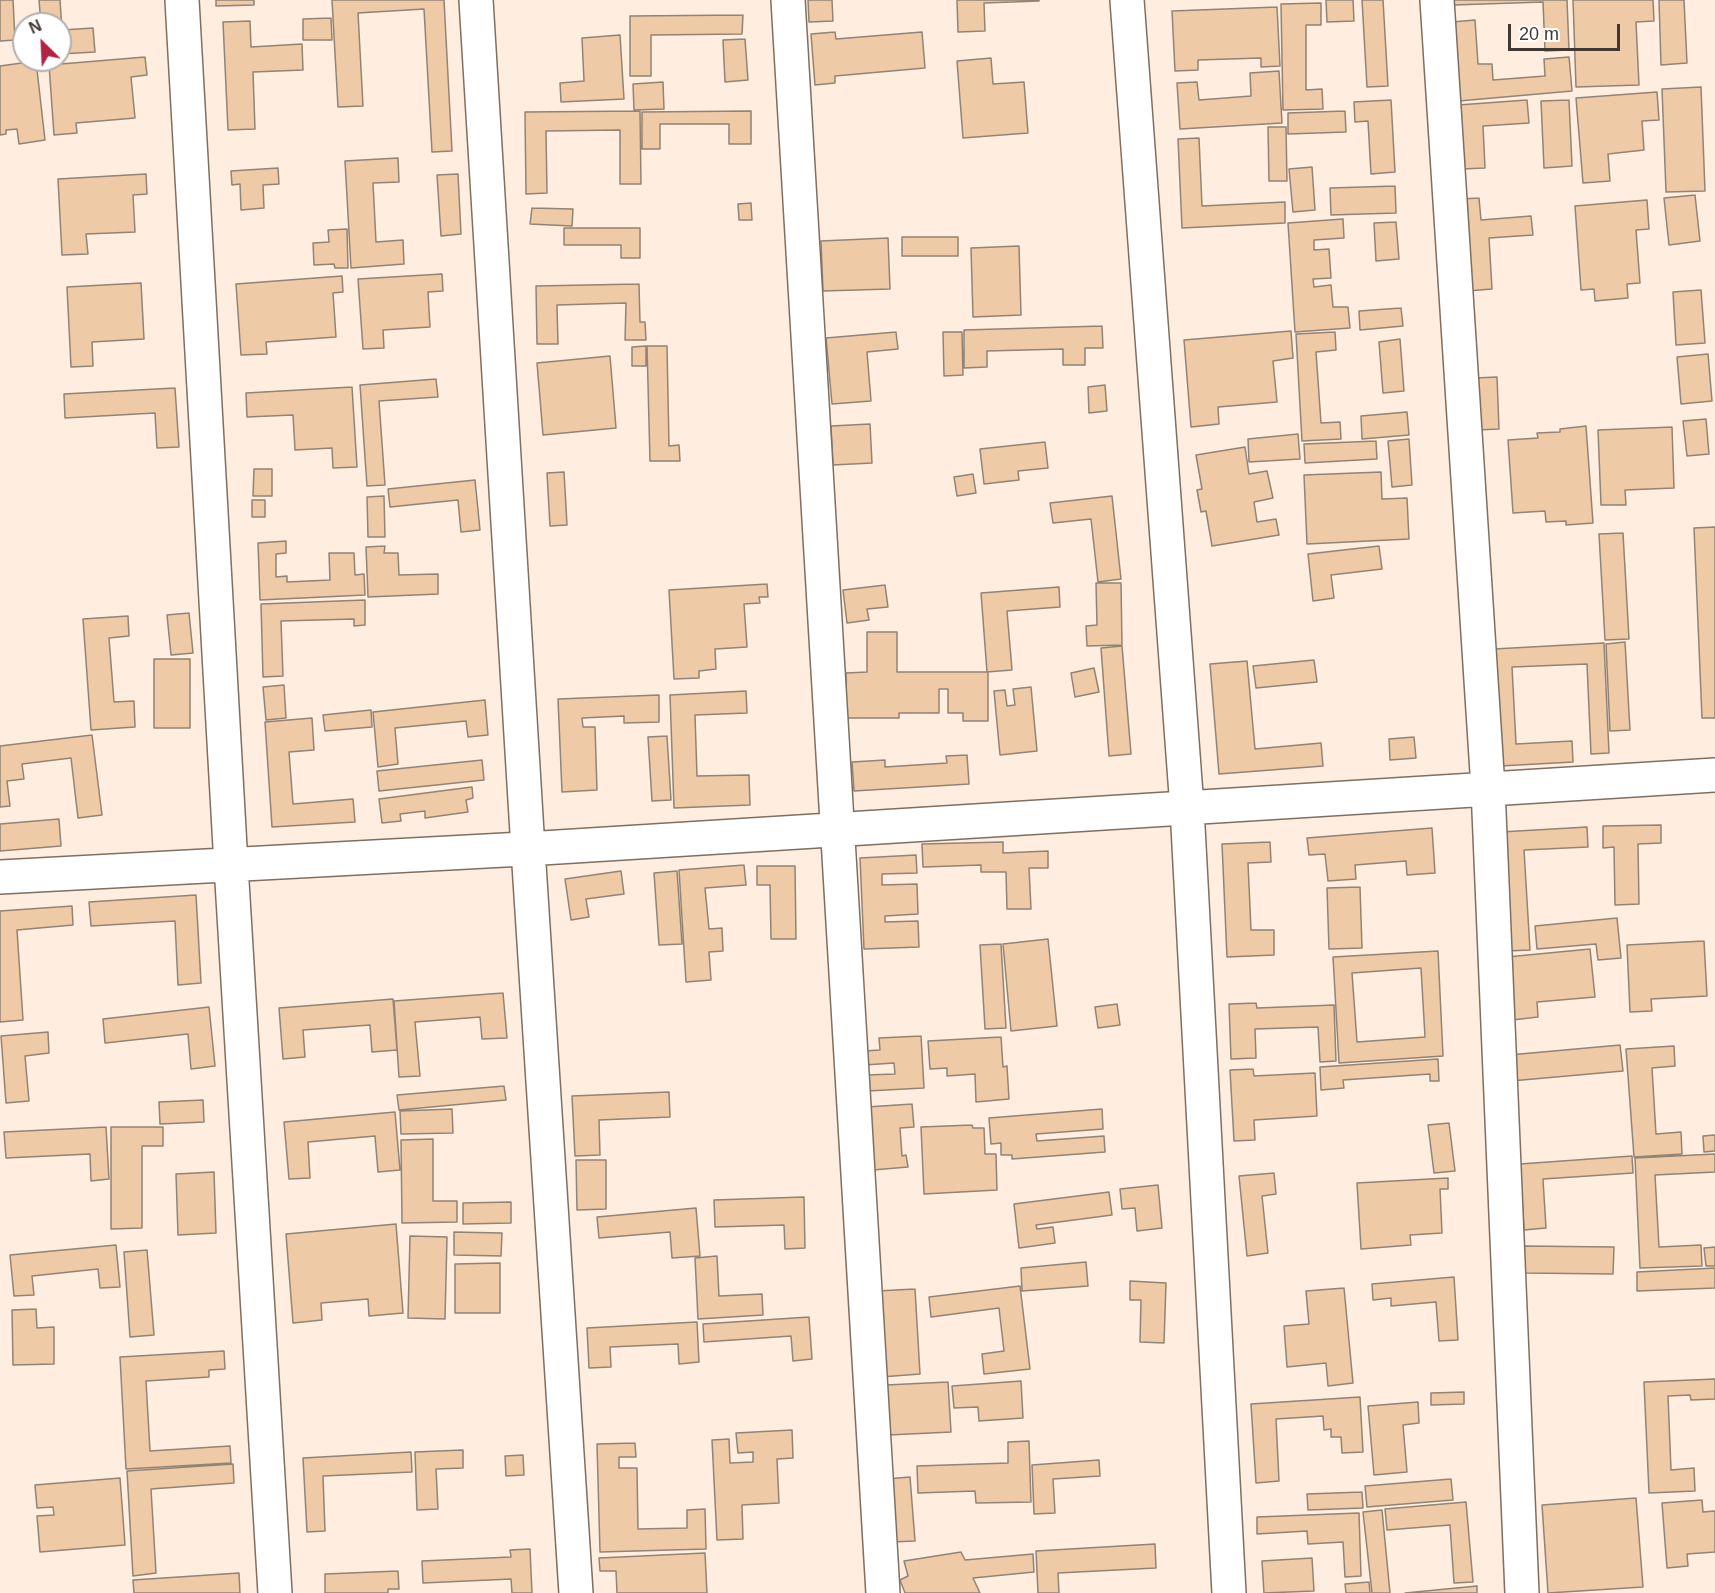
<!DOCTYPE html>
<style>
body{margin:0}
#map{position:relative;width:1715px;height:1593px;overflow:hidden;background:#ffeedf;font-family:Arial,sans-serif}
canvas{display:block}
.north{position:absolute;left:12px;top:12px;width:60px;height:60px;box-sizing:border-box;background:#fff;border:2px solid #b3b0ad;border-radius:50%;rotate:336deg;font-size:16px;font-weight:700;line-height:24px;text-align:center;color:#403933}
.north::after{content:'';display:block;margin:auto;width:21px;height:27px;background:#b42244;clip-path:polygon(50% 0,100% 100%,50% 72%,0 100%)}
.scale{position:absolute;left:1508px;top:24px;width:112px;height:27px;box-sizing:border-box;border:3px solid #403933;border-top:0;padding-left:8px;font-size:18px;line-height:21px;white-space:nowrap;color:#403933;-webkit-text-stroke:4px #fff;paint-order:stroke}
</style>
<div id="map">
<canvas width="1715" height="1593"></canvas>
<div class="north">N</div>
<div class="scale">20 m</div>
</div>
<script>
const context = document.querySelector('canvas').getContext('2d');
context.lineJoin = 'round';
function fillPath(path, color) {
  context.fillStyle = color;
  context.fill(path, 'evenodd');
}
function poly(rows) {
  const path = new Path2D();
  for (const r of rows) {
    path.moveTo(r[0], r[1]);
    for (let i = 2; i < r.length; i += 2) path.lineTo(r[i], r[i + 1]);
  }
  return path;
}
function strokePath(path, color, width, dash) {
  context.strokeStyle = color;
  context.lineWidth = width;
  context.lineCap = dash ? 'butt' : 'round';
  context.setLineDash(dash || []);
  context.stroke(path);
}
const building = poly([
 [0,0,13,0,15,40,0,41,0,0],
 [39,0,60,0,62,30,93,28,95,52,60,54,60,24,41,24,39,0],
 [216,0,254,0,254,5,216,6,216,0],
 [332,0,444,0,452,151,432,152,424,9,358,13,363,106,338,107,332,0],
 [808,0,832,0,833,21,809,22,808,0],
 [957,0,1039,0,1039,1,984,3,985,31,958,32,957,0],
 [1326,0,1353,0,1354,21,1327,22,1326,0],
 [1362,0,1383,0,1388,86,1367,87,1362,0],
 [1454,0,1567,0,1569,50,1545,51,1543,2,1454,5,1454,0],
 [1573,0,1653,0,1654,21,1636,22,1639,85,1576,87,1573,0],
 [1659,0,1684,0,1687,63,1661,65,1659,0],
 [1321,3,1321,25,1306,25,1306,90,1322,89,1323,109,1283,110,1281,4,1321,3],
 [1277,7,1280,66,1261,67,1261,58,1198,60,1198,70,1175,71,1172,11,1277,7],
 [743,15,742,34,651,35,651,76,630,76,630,16,743,15],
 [331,18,332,40,303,40,303,19,331,18],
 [1475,20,1478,64,1492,64,1493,80,1545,76,1544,59,1569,57,1572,91,1459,101,1452,22,1475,20],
 [250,21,251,47,302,44,303,70,253,72,255,129,228,130,223,22,250,21],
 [835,32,836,39,922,32,925,68,835,76,835,83,815,85,811,34,835,32],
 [620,35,624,99,561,102,560,83,584,81,582,38,620,35],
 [745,39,748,80,725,82,723,40,745,39],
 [145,57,147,75,131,77,135,118,76,123,77,133,54,135,49,65,145,57],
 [991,58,993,84,1024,82,1028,133,963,138,957,61,991,58],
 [36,61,45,140,19,144,17,129,6,130,6,134,0,135,0,66,36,61],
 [1279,71,1282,123,1180,129,1177,83,1197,82,1199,100,1251,96,1250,73,1279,71],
 [663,82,664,109,634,110,633,84,663,82],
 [1701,87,1705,191,1666,192,1662,89,1701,87],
 [1657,92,1659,120,1642,121,1644,150,1608,154,1610,181,1583,183,1576,98,1657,92],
 [1391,100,1395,172,1371,174,1368,121,1355,122,1354,102,1391,100],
 [1527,100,1529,123,1483,126,1485,168,1462,169,1458,105,1527,100],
 [1569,100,1572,166,1544,168,1541,101,1569,100],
 [640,111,641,184,620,184,620,130,546,131,547,193,526,194,525,112,640,111],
 [751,111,751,144,729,144,729,124,660,124,660,149,642,149,642,112,751,111],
 [1345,111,1346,132,1288,134,1288,113,1345,111],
 [1268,127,1286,127,1287,181,1269,181,1268,127],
 [1199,138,1202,206,1285,202,1285,223,1182,228,1178,139,1199,138],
 [398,158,399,182,373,183,376,242,403,240,404,264,351,268,345,161,398,158],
 [1312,167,1315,210,1293,212,1289,169,1312,167],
 [278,168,279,184,263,185,264,208,241,210,240,184,232,185,231,171,278,168],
 [146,174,147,194,133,195,135,232,86,234,88,254,62,255,58,179,146,174],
 [458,174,461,234,441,236,437,175,458,174],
 [1395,186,1396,213,1331,215,1330,188,1395,186],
 [1695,195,1700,241,1669,245,1664,198,1695,195],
 [1479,198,1481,220,1531,216,1533,235,1489,238,1492,289,1468,291,1461,199,1479,198],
 [1647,200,1649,229,1636,230,1640,283,1627,284,1628,298,1595,301,1594,289,1581,290,1575,206,1647,200],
 [751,203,752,220,739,220,738,204,751,203],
 [532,208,573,209,572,226,530,224,532,208],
 [1343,219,1344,238,1314,240,1314,250,1329,249,1331,278,1313,279,1314,287,1331,285,1333,307,1348,307,1350,328,1295,332,1288,223,1343,219],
 [1396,222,1399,259,1376,261,1374,223,1396,222],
 [564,228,640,228,640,258,621,258,621,245,564,245,564,228],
 [347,229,348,268,335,268,334,264,314,265,313,243,329,242,328,230,347,229],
 [902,237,958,237,958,256,902,256,902,237],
 [888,238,890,289,823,291,821,241,888,238],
 [1019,246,1021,315,973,317,971,248,1019,246],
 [442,274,443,291,428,292,430,327,383,330,384,348,363,349,358,279,442,274],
 [342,276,343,292,333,293,336,337,266,342,267,354,241,355,236,284,342,276],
 [141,283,144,339,92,342,93,366,71,367,67,287,141,283],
 [639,284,640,322,645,322,646,340,625,340,626,303,557,305,558,344,537,344,536,286,639,284],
 [1701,290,1705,343,1676,345,1673,292,1701,290],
 [1401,308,1403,326,1360,330,1359,311,1401,308],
 [1102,326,1103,348,1085,348,1085,365,1063,365,1063,349,987,351,987,367,964,368,964,330,1102,326],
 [1291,331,1293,358,1273,361,1277,402,1218,407,1219,424,1191,427,1184,340,1291,331],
 [896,332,898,349,867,352,871,401,832,404,826,338,896,332],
 [943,332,962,332,963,375,944,376,943,332],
 [1335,332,1336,350,1316,352,1321,423,1340,422,1341,439,1302,441,1296,334,1335,332],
 [1400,339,1404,391,1383,393,1379,342,1400,339],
 [646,346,646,366,632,366,632,347,646,346],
 [647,346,667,346,669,446,679,445,680,461,650,461,647,346],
 [1708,354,1712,401,1681,404,1677,357,1708,354],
 [610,356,616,428,543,435,537,363,610,356],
 [1497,377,1499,429,1477,430,1475,378,1497,377],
 [436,379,438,397,379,401,385,485,367,486,360,385,436,379],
 [1105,385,1107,411,1089,413,1088,387,1105,385],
 [352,387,357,467,333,468,332,448,295,450,293,415,247,417,246,393,352,387],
 [175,388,179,447,157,448,155,413,65,418,64,394,175,388],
 [1407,412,1409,435,1362,439,1361,416,1407,412],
 [1706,419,1709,454,1687,456,1683,421,1706,419],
 [870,424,872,463,833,465,831,426,870,424],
 [1586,426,1593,523,1566,525,1566,521,1546,522,1545,511,1513,513,1508,440,1538,438,1537,433,1560,432,1560,429,1586,426],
 [1672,427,1674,488,1625,490,1626,505,1601,505,1598,430,1672,427],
 [1298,434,1300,459,1249,462,1248,439,1298,434],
 [1409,439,1412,485,1392,487,1388,441,1409,439],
 [1376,441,1377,459,1305,463,1304,444,1376,441],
 [1045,442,1048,468,1018,471,1019,480,984,484,980,449,1045,442],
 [1245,447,1249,474,1267,471,1273,498,1254,502,1257,522,1276,519,1279,535,1212,546,1206,511,1201,512,1197,490,1202,489,1196,455,1245,447],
 [254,469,272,469,272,496,253,496,254,469],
 [564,472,567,525,550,526,547,473,564,472],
 [1381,472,1382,499,1407,498,1409,539,1307,544,1304,475,1381,472],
 [973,474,976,493,957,496,954,477,973,474],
 [475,480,480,530,461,532,458,500,390,507,388,489,475,480],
 [384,496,385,537,368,537,367,497,384,496],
 [1112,496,1121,579,1098,582,1091,519,1053,523,1050,503,1112,496],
 [252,500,265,500,265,517,252,517,252,500],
 [1715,527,1715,718,1702,718,1694,528,1715,527],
 [1623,533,1629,639,1605,640,1599,534,1623,533],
 [286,541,286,553,276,554,276,577,287,576,287,582,330,580,329,553,354,553,355,575,364,574,365,595,260,600,258,543,286,541],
 [385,546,384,553,398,553,399,575,438,574,438,594,368,597,366,547,385,546],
 [1379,546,1382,569,1331,575,1334,598,1313,601,1308,554,1379,546],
 [1096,583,1121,583,1122,645,1087,646,1086,626,1097,625,1096,583],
 [767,584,768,597,759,597,760,603,744,604,747,647,715,649,716,669,699,671,699,678,674,679,669,590,767,584],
 [885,585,888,607,867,609,869,620,847,623,843,590,885,585],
 [1059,587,1060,607,1007,611,1012,670,987,672,981,593,1059,587],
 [365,600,365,625,354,626,354,619,281,621,283,676,263,677,261,604,365,600],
 [189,613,193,653,171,655,167,615,189,613],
 [128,616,129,636,109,638,114,702,134,701,135,727,91,730,83,619,128,616],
 [867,632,897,632,897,672,988,672,988,721,963,721,963,713,948,713,948,689,939,689,939,713,899,713,899,718,846,718,846,673,867,672,867,632],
 [1625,642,1630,730,1610,731,1606,644,1625,642],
 [1604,643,1609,753,1591,754,1587,664,1512,667,1516,744,1572,741,1573,762,1500,766,1494,649,1604,643],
 [1122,646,1131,754,1109,756,1101,648,1122,646],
 [154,659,190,659,190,728,154,728,154,659],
 [1314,660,1317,682,1256,688,1253,666,1314,660],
 [1247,661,1255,749,1321,743,1323,766,1219,774,1210,664,1247,661],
 [1094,668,1099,692,1075,697,1071,673,1094,668],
 [284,685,286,718,266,720,263,687,284,685],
 [1031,687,1037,751,1000,755,994,691,1005,690,1007,706,1015,705,1013,689,1031,687],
 [746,691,747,713,695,715,697,776,749,775,750,805,674,808,670,695,746,691],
 [659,695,659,722,624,723,624,716,582,718,583,727,595,727,597,790,562,792,558,699,659,695],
 [485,700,488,735,468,737,466,721,395,728,398,764,378,767,373,712,485,700],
 [371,710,372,727,325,731,323,715,371,710],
 [312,718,314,750,289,752,293,804,353,799,355,822,272,827,265,722,312,718],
 [92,735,102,815,78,818,71,758,22,764,24,779,7,781,10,806,0,807,0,746,92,735],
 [667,736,671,800,652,801,648,737,667,736],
 [1414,737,1416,758,1390,760,1389,739,1414,737],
 [967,755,969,784,854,791,852,762,885,760,885,767,947,763,946,756,967,755],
 [482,760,484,780,379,791,377,771,482,760],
 [472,787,473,798,466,800,468,812,425,818,425,811,400,814,401,821,382,823,379,799,472,787],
 [59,819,61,846,0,851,0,824,59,819],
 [1661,825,1661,843,1638,844,1639,904,1615,905,1614,847,1603,848,1603,826,1661,825],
 [1587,827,1588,847,1524,850,1530,950,1507,951,1501,832,1587,827],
 [1432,828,1435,873,1407,875,1406,861,1355,865,1356,879,1328,881,1325,854,1309,855,1307,838,1432,828],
 [1003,842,1003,853,1048,851,1048,868,1029,868,1031,909,1007,909,1006,872,981,872,981,865,923,867,922,844,1003,842],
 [1270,842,1271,862,1248,863,1251,930,1274,930,1274,955,1227,957,1222,844,1270,842],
 [916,855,917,873,882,874,882,885,917,884,918,914,885,916,885,922,918,921,919,947,864,949,860,858,916,855],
 [744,865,746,885,705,888,709,929,722,928,723,951,709,952,711,980,686,982,679,870,744,865],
 [757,866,795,866,796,939,771,939,770,885,757,885,757,866],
 [621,871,624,894,586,899,589,917,571,920,565,879,621,871],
 [677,871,682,944,659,945,654,873,677,871],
 [1360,887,1362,948,1329,949,1327,888,1360,887],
 [196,895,201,983,178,985,175,921,91,926,89,902,196,895],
 [72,906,73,925,17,930,23,1020,0,1022,0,911,72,906],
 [1617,918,1621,958,1598,960,1596,944,1537,949,1535,926,1617,918],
 [1048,939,1057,1026,1011,1031,1003,944,1048,939],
 [1704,941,1707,996,1651,999,1652,1011,1630,1012,1627,945,1704,941],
 [1001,944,1006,1028,985,1029,980,945,1001,944],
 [1590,949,1595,997,1537,1002,1538,1017,1512,1020,1507,957,1590,949],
 [1438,951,1443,1056,1339,1063,1333,957,1438,951],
 [1421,968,1425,1037,1357,1042,1352,973,1421,968],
 [503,993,507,1038,482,1039,480,1017,415,1022,420,1076,399,1077,394,1001,503,993],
 [393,999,397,1050,372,1052,370,1025,303,1030,305,1057,283,1059,279,1008,393,999],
 [1256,1003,1257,1008,1334,1005,1336,1061,1320,1062,1318,1027,1255,1029,1256,1058,1231,1059,1229,1004,1256,1003],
 [1117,1004,1120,1025,1098,1028,1095,1007,1117,1004],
 [209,1007,215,1066,191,1069,188,1034,105,1043,103,1019,209,1007],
 [48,1032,49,1053,25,1056,29,1101,6,1103,1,1036,48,1032],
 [921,1036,924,1088,867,1091,866,1075,895,1074,894,1063,865,1065,864,1051,880,1050,879,1038,921,1036],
 [1001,1037,1003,1067,1007,1066,1009,1099,976,1102,975,1074,947,1076,947,1068,930,1069,928,1041,1001,1037],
 [1620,1045,1623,1071,1511,1081,1509,1055,1620,1045],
 [1674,1046,1675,1066,1652,1068,1656,1134,1681,1132,1682,1154,1634,1157,1626,1049,1674,1046],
 [1438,1059,1439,1081,1430,1081,1430,1074,1343,1080,1344,1088,1321,1090,1320,1067,1438,1059],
 [1253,1069,1254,1076,1315,1073,1317,1116,1254,1120,1255,1140,1234,1141,1230,1070,1253,1069],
 [504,1086,506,1100,399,1110,397,1095,504,1086],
 [669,1092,670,1117,599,1120,600,1155,575,1156,572,1096,669,1092],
 [203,1100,204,1122,160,1124,159,1102,203,1100],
 [912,1104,914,1127,900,1128,902,1156,906,1155,908,1167,873,1170,867,1107,912,1104],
 [452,1109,453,1133,401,1134,400,1111,452,1109],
 [1102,1109,1103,1129,1036,1134,1037,1141,1104,1136,1105,1152,1012,1159,1012,1155,1001,1155,1001,1143,991,1144,989,1118,1102,1109],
 [395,1112,400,1170,378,1172,375,1136,308,1142,310,1178,289,1179,284,1122,395,1112],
 [1449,1123,1455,1171,1434,1173,1428,1125,1449,1123],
 [972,1125,973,1128,984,1128,985,1154,996,1154,997,1190,924,1194,921,1127,972,1125],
 [106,1127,109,1179,91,1181,90,1154,6,1158,4,1132,106,1127],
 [111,1127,163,1127,163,1146,142,1146,142,1228,111,1229,111,1127],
 [1715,1135,1715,1151,1704,1152,1703,1136,1715,1135],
 [433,1139,433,1201,457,1201,457,1222,402,1223,401,1140,433,1139],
 [1715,1154,1715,1172,1655,1175,1659,1247,1701,1245,1702,1266,1640,1268,1635,1158,1715,1154],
 [1632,1156,1633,1173,1543,1179,1546,1228,1524,1230,1520,1164,1632,1156],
 [576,1160,606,1160,606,1209,577,1210,576,1160],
 [214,1172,216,1233,178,1235,176,1174,214,1172],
 [1274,1173,1276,1194,1262,1196,1268,1253,1247,1256,1239,1176,1274,1173],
 [1448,1178,1448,1189,1440,1189,1442,1233,1410,1235,1411,1245,1361,1249,1357,1183,1448,1178],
 [1158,1185,1162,1228,1137,1231,1135,1208,1122,1209,1120,1189,1158,1185],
 [1109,1192,1112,1215,1036,1225,1037,1229,1053,1227,1055,1243,1019,1248,1014,1204,1109,1192],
 [804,1197,805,1248,785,1249,784,1225,715,1227,714,1200,804,1197],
 [511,1202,511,1223,463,1224,463,1203,511,1202],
 [696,1208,700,1256,672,1258,670,1232,599,1238,597,1217,696,1208],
 [396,1224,403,1313,369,1316,368,1299,321,1303,322,1320,293,1323,286,1234,396,1224],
 [454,1232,502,1233,501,1256,454,1255,454,1232],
 [410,1236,447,1237,445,1319,408,1318,410,1236],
 [116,1245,120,1287,100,1288,98,1269,32,1276,34,1295,14,1296,10,1255,116,1245],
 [1524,1246,1614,1247,1613,1274,1524,1273,1524,1246],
 [1715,1247,1715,1266,1706,1266,1704,1248,1715,1247],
 [147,1250,154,1335,130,1337,124,1252,147,1250],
 [717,1256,719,1296,762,1294,763,1315,698,1319,695,1258,717,1256],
 [1086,1262,1088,1286,1022,1291,1021,1268,1086,1262],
 [500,1263,500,1313,455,1313,455,1264,500,1263],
 [1715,1268,1715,1288,1637,1291,1637,1272,1715,1268],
 [1454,1277,1458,1340,1439,1341,1436,1302,1391,1306,1391,1298,1373,1300,1372,1284,1454,1277],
 [1130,1281,1166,1283,1164,1343,1140,1342,1141,1300,1130,1300,1130,1281],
 [1020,1286,1030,1369,984,1374,982,1354,1004,1351,999,1308,931,1317,929,1297,1020,1286],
 [1344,1288,1353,1383,1328,1386,1326,1363,1287,1367,1284,1326,1309,1324,1306,1291,1344,1288],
 [915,1289,920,1374,881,1377,876,1291,915,1289],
 [36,1309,37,1328,54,1327,54,1364,13,1365,12,1310,36,1309],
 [809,1317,812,1359,793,1361,791,1336,704,1342,703,1324,809,1317],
 [697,1322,699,1362,679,1364,678,1344,610,1347,611,1367,589,1368,587,1328,697,1322],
 [224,1351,225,1369,209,1370,209,1377,146,1381,150,1451,230,1446,231,1463,126,1469,120,1357,224,1351],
 [1715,1379,1715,1399,1691,1400,1690,1395,1668,1396,1671,1470,1694,1468,1695,1491,1649,1493,1644,1382,1715,1379],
 [1021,1381,1023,1418,979,1421,978,1407,954,1408,952,1386,1021,1381],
 [948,1382,951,1432,888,1435,886,1385,948,1382],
 [1464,1392,1464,1404,1431,1405,1431,1393,1464,1392],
 [1360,1397,1363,1452,1342,1453,1341,1437,1331,1437,1331,1429,1324,1430,1323,1416,1276,1419,1279,1481,1256,1483,1251,1404,1360,1397],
 [1418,1402,1419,1423,1403,1425,1407,1472,1374,1475,1368,1406,1418,1402],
 [792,1430,793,1458,777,1459,779,1503,742,1505,743,1539,717,1540,712,1440,729,1439,730,1463,753,1462,753,1452,738,1453,736,1433,792,1430],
 [1029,1441,1031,1502,976,1503,975,1491,918,1493,917,1466,1008,1463,1008,1442,1029,1441],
 [635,1443,636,1457,619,1457,619,1468,637,1468,638,1529,687,1528,687,1510,705,1509,706,1549,600,1552,597,1444,635,1443],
 [463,1450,463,1468,436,1469,438,1509,417,1510,415,1452,463,1450],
 [411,1452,412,1472,323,1476,325,1531,307,1532,303,1458,411,1452],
 [523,1455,524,1475,506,1476,505,1456,523,1455],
 [1099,1460,1100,1476,1053,1479,1055,1513,1034,1514,1032,1465,1099,1460],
 [233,1464,234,1483,151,1489,156,1573,133,1576,127,1471,233,1464],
 [910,1477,915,1541,892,1542,887,1479,910,1477],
 [120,1478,125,1545,40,1552,37,1516,54,1515,53,1507,37,1508,35,1485,120,1478],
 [1451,1479,1453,1500,1367,1507,1365,1486,1451,1479],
 [1362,1492,1363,1508,1308,1510,1307,1494,1362,1492],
 [1636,1498,1643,1587,1548,1593,1542,1505,1636,1498],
 [1702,1500,1703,1512,1715,1511,1715,1552,1687,1554,1688,1566,1667,1568,1662,1503,1702,1500],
 [1466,1502,1473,1582,1454,1583,1450,1525,1387,1530,1385,1509,1466,1502],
 [1382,1510,1390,1593,1372,1593,1363,1512,1382,1510],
 [1359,1513,1361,1576,1345,1577,1343,1542,1308,1544,1307,1531,1257,1534,1257,1517,1359,1513],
 [1155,1544,1156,1568,1058,1573,1059,1593,1038,1593,1036,1551,1155,1544],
 [530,1549,532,1593,512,1593,511,1579,423,1583,422,1561,511,1557,510,1550,530,1549],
 [961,1552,965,1560,1033,1554,1034,1572,973,1578,980,1593,905,1593,900,1580,908,1576,904,1561,961,1552],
 [705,1553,707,1593,617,1593,616,1571,600,1571,599,1558,705,1553],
 [1312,1558,1314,1591,1264,1593,1262,1561,1312,1558],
 [398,1571,399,1589,388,1589,388,1593,325,1593,325,1574,398,1571],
 [239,1573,240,1593,134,1593,133,1580,239,1573],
 [1369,1582,1370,1593,1346,1593,1345,1584,1369,1582],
 [1477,1586,1477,1593,1405,1593,1477,1586]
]);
const street = poly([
 [182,0,231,865,275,1593],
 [476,0,528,849,576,1593],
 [788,0,883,1593],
 [1127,0,1187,808,1229,1593],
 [1437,0,1488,788,1522,1593],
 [0,877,542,848,1715,775]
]);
fillPath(building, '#efcaa6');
strokePath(building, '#928375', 1.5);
strokePath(street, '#7d6f61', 36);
strokePath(street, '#fff', 33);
</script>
